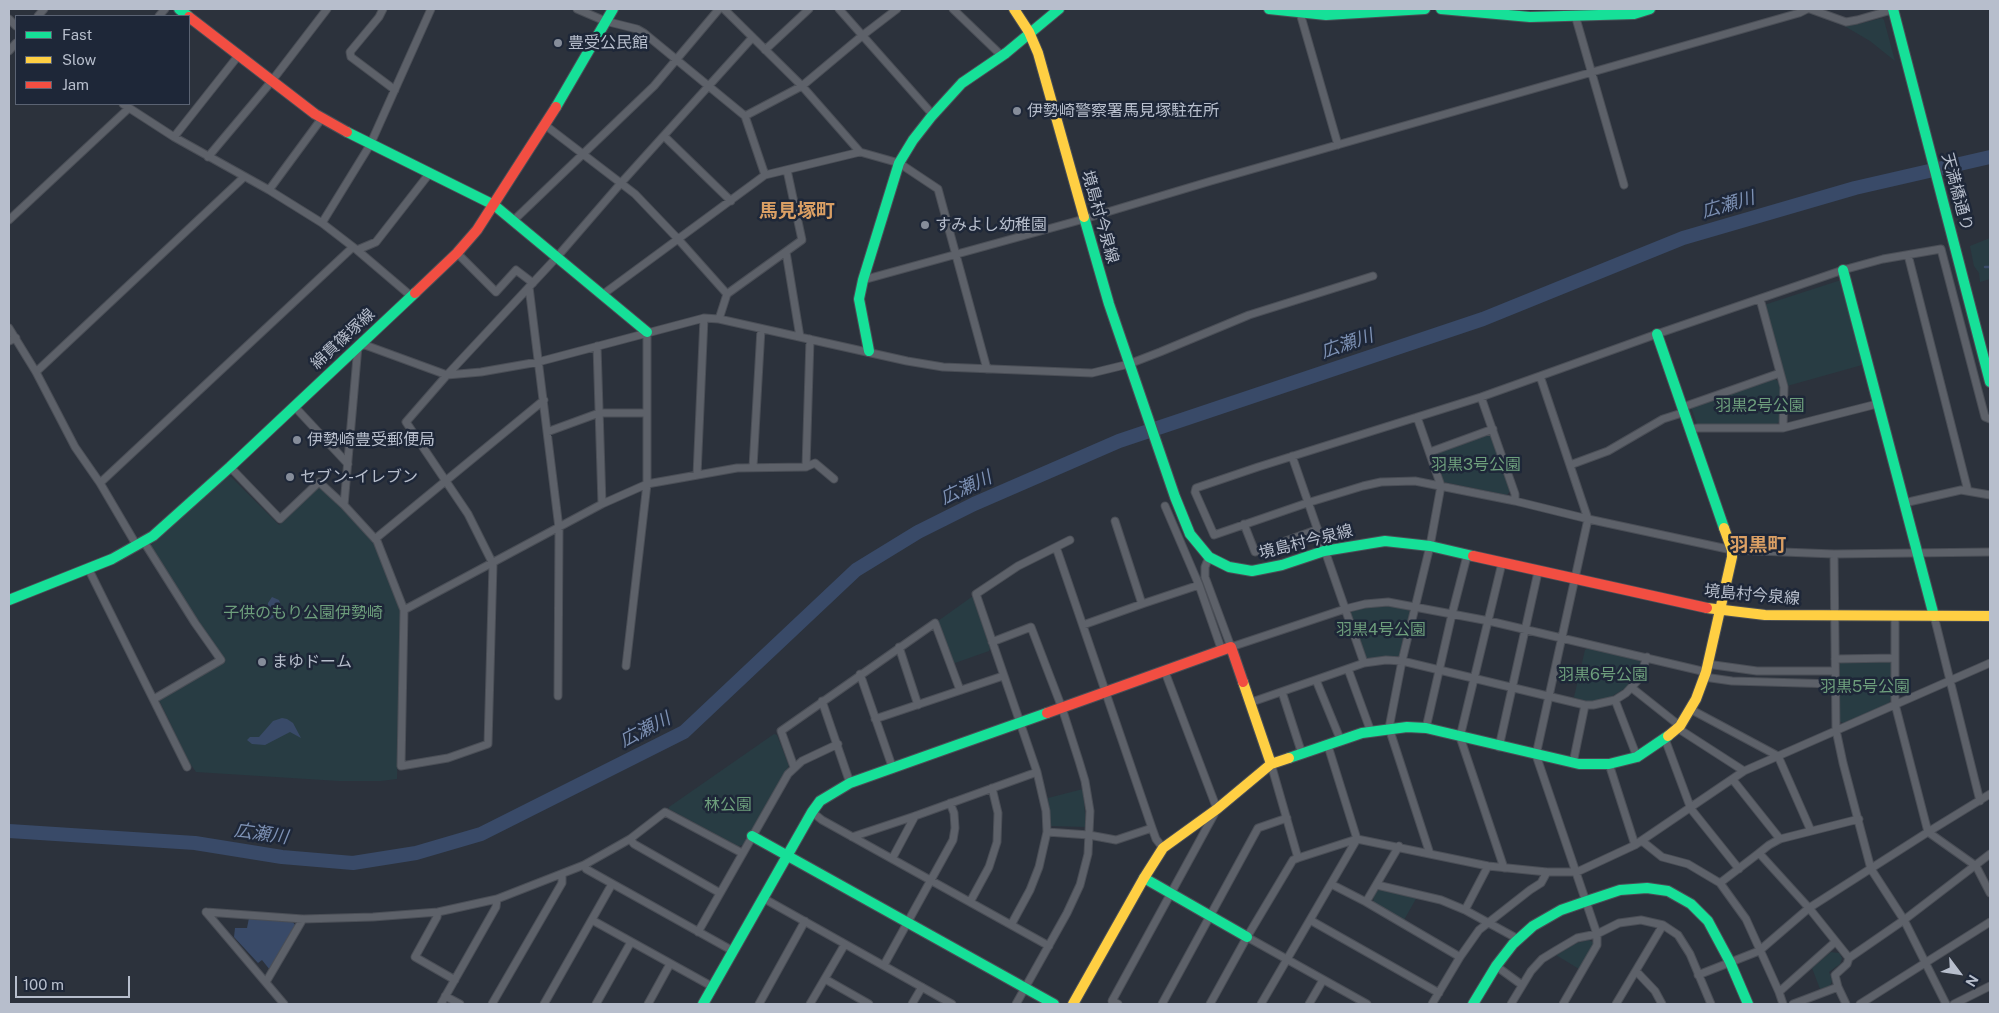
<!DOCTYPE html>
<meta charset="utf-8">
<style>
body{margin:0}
#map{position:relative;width:1999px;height:1013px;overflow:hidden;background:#2c323c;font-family:"Public Sans",sans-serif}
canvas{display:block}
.frame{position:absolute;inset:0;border:10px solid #b7becc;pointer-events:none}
.legend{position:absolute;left:15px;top:15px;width:175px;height:90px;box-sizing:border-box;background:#1e2738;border:1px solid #5b6373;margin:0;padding:6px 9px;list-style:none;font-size:15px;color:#b7becc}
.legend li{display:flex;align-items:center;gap:10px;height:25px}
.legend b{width:25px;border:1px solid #5b6373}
.north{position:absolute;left:1934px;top:948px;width:50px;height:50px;-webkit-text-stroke:4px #1e2738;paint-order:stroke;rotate:121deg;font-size:14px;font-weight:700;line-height:20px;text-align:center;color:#b7becc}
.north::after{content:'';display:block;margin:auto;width:18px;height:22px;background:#b7becc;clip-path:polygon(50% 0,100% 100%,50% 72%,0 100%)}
.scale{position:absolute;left:15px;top:976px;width:115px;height:22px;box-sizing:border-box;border:2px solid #b7becc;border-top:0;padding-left:6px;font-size:15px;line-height:18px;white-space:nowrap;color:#b7becc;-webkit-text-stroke:4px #1e2738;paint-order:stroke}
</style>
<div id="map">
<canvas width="1999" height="1013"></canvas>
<div class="frame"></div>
<ul class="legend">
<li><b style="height:6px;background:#16e098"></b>Fast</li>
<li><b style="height:6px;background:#ffcf43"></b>Slow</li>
<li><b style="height:6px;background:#f24e42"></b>Jam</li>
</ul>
<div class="north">N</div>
<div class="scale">100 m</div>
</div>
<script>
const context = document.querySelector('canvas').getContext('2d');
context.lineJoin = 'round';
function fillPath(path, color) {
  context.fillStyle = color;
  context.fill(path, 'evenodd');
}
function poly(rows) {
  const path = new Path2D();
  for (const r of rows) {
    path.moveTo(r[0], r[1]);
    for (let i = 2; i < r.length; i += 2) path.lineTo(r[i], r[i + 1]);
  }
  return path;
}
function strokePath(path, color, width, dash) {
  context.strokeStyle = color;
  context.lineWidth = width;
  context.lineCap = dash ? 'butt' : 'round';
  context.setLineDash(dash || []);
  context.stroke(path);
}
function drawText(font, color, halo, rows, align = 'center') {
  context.font = font + ' "Public Sans","Noto Sans JP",sans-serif';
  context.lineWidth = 5;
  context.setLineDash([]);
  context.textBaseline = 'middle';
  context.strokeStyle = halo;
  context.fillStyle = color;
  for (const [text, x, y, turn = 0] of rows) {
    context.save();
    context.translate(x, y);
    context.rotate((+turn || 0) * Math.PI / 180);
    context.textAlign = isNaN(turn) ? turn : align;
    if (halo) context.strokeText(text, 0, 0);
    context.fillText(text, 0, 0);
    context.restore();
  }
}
const green = poly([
 [1882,18,1884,20,1895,61,1870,41,1841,24,1855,25],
 [1990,238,1990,279,1980,282,1979,273,1974,266,1970,246],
 [1841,280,1862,365,1787,386,1764,305],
 [1775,379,1780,383,1780,421,1775,425,1697,424,1691,407],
 [1488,435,1492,437,1510,491,1507,495,1444,482,1436,457,1438,453],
 [228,476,231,477,279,525,320,486,375,543,401,613,397,779,381,781,339,781,196,772,189,762,159,700,225,662,150,546],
 [973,596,990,648,989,651,955,663,952,661,938,621],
 [1394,605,1406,608,1410,612,1399,656,1369,660,1364,656,1349,615,1353,610,1368,607],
 [1588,648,1639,660,1642,664,1639,674,1624,689,1609,698,1590,702,1575,698,1574,697,1585,650],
 [1843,661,1888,661,1891,663,1891,699,1888,704,1843,723,1839,721,1840,664],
 [774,734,777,735,789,766,743,845,738,846,669,809,669,807],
 [1083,789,1086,827,1050,826,1048,798],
 [1381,889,1417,897,1404,920,1374,903,1373,897,1377,891],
 [1589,940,1594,943,1579,969,1556,955,1577,943],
 [1831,952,1839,953,1842,958,1840,964,1829,972,1832,981,1830,986,1820,989,1812,968]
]);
const water = poly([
 [272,597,279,600,282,608,273,618,265,621,263,620,268,612,268,603],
 [282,718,287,719,293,723,301,738,290,732,265,745,252,744,247,740,250,737,259,737,273,721],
 [249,918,292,921,296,926,270,970,262,960,258,963,234,937,235,928,247,928]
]);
const stream = poly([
 [1985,267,1990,267]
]);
const river = poly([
 [9,831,195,843,282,857,353,863,416,853,481,834,684,732,856,570,918,532,974,504,1119,441,1483,319,1683,238,1855,188,1990,157]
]);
const street = poly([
 [383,9,379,17,350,52,351,57,395,90],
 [577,9,605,21,637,29,644,33,745,116,802,86,863,35,897,9],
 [724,9,802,86,860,152],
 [839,9,933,115],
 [953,9,1002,56],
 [1810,9,1846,22,1857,20,1895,9],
 [1300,13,1338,145],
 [1575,15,1624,185],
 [38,16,44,9],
 [159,16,165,9],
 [9,19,16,26],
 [752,38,621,183,557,257,447,375,406,422,468,514,493,564,488,744,448,758,401,766,404,610,377,541,344,505,358,346,365,345,447,375,481,372,538,362,704,318,719,319,907,361,943,367,1092,373,1129,364,1160,352,1249,315,1373,276],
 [765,50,809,9],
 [9,51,16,43],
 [123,104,174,137,269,190,322,223,357,250,411,296],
 [745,116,765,175],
 [545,125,635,194,678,239,727,294,719,319],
 [664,136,731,201],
 [174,137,238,56],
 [208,157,271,82,327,9],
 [269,190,322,118],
 [9,220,129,108],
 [513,221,654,86,719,9],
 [322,223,370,145,431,9],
 [357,250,376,242,429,174],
 [786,252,800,337],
 [457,253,496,292,516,270,533,283],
 [1908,255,1968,491],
 [863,280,1084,219,1211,181,1799,13,1807,9],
 [529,287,559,528,558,696],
 [727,294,802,240,787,170],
 [602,295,765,175,860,152,899,163,938,189,987,369],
 [1760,299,1784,387,1783,428],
 [9,328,36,372,75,447,100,483,137,546],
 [9,341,16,338],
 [597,346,602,504],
 [36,372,244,177],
 [1540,376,1657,334,1843,270,1883,259,1941,249,1985,417,1990,419],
 [1481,397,1515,494,1515,501],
 [294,406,348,464],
 [1683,407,1780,373],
 [1417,417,1441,486,1430,546,1402,661,1389,728,1430,854],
 [1690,429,1698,428,1783,428,1877,404],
 [547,432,599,413,647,413],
 [1430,452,1493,429],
 [1292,456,1364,663],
 [1570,465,1608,451,1663,419,1685,412],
 [230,467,280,519,319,482,344,505],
 [753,467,761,329],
 [806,467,810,339],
 [697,475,704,318],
 [100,483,353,247],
 [1904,503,1961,490,1990,495],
 [1165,506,1199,585,1222,651],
 [1115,521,1142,604,1199,585],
 [1244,524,1255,552,1316,530],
 [375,539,544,400],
 [144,542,195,623,221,660,154,699],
 [1056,547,1152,828,1156,839,1163,848],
 [1834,554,1836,730,1843,763,1871,869,1904,920,1946,1004],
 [1209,557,1205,567,1205,577,1231,647,1345,609,1365,604,1388,602,1489,621,1706,672],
 [1502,563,1460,737,1504,868],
 [88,568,187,767],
 [404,610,602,504,647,484,737,468,806,467,815,463,834,479],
 [1895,616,1895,704,1928,832,1976,866,1990,893],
 [1934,616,1980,801],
 [1083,625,1142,604],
 [992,642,1031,627,1062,708,1079,761,1085,781,1090,811,1088,854,1080,885,1067,913,1016,1004],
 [899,647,918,705],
 [1835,659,1895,658],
 [1707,664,1757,671,1835,671],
 [626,666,647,484,647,332],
 [1348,669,1371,732],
 [860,674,893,769],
 [1704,677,1732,681,1835,684],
 [1316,680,1341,741],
 [1632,688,1680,726,1682,731,1744,771],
 [1282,692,1302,754],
 [1615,700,1637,757],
 [822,701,850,783],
 [1249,703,1364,663,1386,660,1402,661,1585,705,1593,705,1615,700,1626,693,1639,679,1647,657],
 [1690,709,1778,756,1811,831],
 [875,719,1003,676],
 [1426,728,1452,614,1467,556],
 [1665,739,1691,809,1739,869],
 [1499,747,1538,572],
 [1573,763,1585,705],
 [1271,764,1298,858],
 [1609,764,1635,845],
 [794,767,781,731,935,623,960,690],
 [1733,780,1780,839],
 [812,812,822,820,1049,946],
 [1047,832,1089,835,1116,840,1152,828],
 [852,837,915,816,1037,772],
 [630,839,634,844,720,893],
 [1642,841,1662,857,1688,864,1720,883,1746,919,1779,992,1783,1004],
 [1399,846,1366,902,1460,957],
 [1759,853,1769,845,1780,839,1859,819],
 [892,859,915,816],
 [584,865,586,869,733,951],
 [1488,866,1465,910,1518,939],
 [1720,883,1759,853,1809,908,1849,958],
 [1331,884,1366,902],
 [1377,885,1441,900,1465,910],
 [763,898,952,1004],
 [970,902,989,867,997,842,998,813,992,788],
 [206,912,303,919,373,917,438,912,497,899,584,865,630,839,665,812,742,853],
 [206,912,284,1004],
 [438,912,437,917,415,957,455,980],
 [592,920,713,987],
 [1310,920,1439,993],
 [1011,925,1030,890,1039,867,1047,832,1046,811,1037,772,976,594,1018,566,1070,540],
 [698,932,788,774,802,761,838,744],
 [1247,937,1367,1004],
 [884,965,953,840,955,828,954,813,950,803],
 [1496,966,1522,985],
 [1636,971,1655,991,1662,1004],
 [1698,975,1759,951,1809,908,1928,832,1990,794],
 [825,979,869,1004],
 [266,982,303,919],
 [1779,992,1835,942],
 [445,996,460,1004],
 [441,1004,496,907,497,899],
 [492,1004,562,883,562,874],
 [544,1004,612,884],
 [596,1004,631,942],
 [648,1004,670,964],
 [759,1004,805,921],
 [810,1004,845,944],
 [912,1004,922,987],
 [1118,1004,1112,1001,1217,809,1165,672],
 [1162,1004,1258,828,1287,818],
 [1210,1004,1247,937,1293,860,1298,858,1357,839,1488,866,1547,872,1577,872,1635,845,1744,771,1990,663],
 [1261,1004,1357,839,1328,746],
 [1309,1004,1323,980],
 [1432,1004,1460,957,1479,930,1530,890,1541,883,1547,872],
 [1511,1004,1531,971,1542,959,1555,951,1577,938,1597,934,1619,923,1641,920,1663,925,1678,935,1690,954,1711,1004],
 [1563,1004,1597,945,1597,934,1536,755,1588,519,1540,376,1481,397,1258,467,1196,488,1195,492,1214,535,1307,503,1363,486,1381,482,1415,481,1515,501,1588,519,1732,550,1834,554,1990,552],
 [1616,1004,1663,925],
 [1793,1004,1838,987],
 [1846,1004,1838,987,1835,975,1847,964,1849,958,1904,920,1990,854],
 [1860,1004,1990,922],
 [1954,1004,1990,986]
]);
const fast = poly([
 [179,9,188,16],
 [1269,9,1326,15,1425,9],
 [1441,9,1530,17,1634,14,1650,9],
 [1893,9,1990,382],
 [556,107,613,9],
 [347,132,494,205,647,332],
 [1084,217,1109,304,1175,497,1190,534,1209,557,1229,567,1252,571,1282,565,1324,551,1385,541,1430,546,1473,556],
 [1843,270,1934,616],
 [1657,334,1724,528],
 [869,351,859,299,863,280,899,163,913,140,931,117,962,83,1006,53,1059,9],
 [9,600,112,559,153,536,230,467,415,293],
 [1289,758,1362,733,1407,727,1426,728,1579,764,1609,764,1637,757,1668,736],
 [752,836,1054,1004],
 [1144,878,1247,937],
 [703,1004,812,812,820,801,850,783,1047,713],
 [1473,1004,1496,966,1513,944,1533,926,1561,910,1587,901,1620,890,1647,888,1668,891,1691,904,1708,921,1730,962,1748,1004]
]);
const slow = poly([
 [1014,9,1029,32,1038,53,1084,217],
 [1707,608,1765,615,1990,616],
 [1243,682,1271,764],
 [1668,736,1680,726,1696,699,1706,672,1732,557,1732,550,1724,528],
 [1073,1004,1144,878,1163,848,1217,809,1271,764,1289,758]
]);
const jam = poly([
 [189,17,315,114,347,132],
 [415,293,457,253,477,230,556,107],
 [1473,556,1707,608],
 [1047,713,1231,647,1243,682]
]);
const markers = [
 [558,43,5,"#868d9a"],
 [1017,111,5,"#868d9a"],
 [925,225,5,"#868d9a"],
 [297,440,5,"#868d9a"],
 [290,477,5,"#868d9a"],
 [262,662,5,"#868d9a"]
];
const poiNames = [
 ["豊受公民館",568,43],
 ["伊勢崎警察署馬見塚駐在所",1027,111],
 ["すみよし幼稚園",935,225],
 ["伊勢崎豊受郵便局",307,440],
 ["セブン-イレブン",300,477],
 ["まゆドーム",272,662]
];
const streetNames = [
 ["天満橋通り",1957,192,75],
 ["境島村今泉線",1100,217,74],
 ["綿貫篠塚線",343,339,-43],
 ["境島村今泉線",1306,542,-14],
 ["境島村今泉線",1752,595,5]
];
const parkNames = [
 ["羽黒2号公園",1760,406],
 ["羽黒3号公園",1476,465],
 ["子供のもり公園伊勢崎",303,613],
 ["羽黒4号公園",1381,630],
 ["羽黒6号公園",1603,675],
 ["羽黒5号公園",1865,687],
 ["林公園",728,805]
];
const waterNames = [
 ["広瀬川",1728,205,-16],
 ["広瀬川",1347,344,-19],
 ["広瀬川",966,488,-25],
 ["広瀬川",645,730,-27],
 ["広瀬川",261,834,8]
];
const quarterNames = [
 ["馬見塚町",797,211],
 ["羽黒町",1758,545]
];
fillPath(green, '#283c43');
fillPath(water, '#394a68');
strokePath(stream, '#394a68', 2.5);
strokePath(river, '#394a68', 14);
strokePath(street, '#4a4e56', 9);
strokePath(fast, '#4a4e56', 12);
strokePath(slow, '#4a4e56', 12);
strokePath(jam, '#4a4e56', 12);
strokePath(street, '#5d6169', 7);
strokePath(fast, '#16e098', 10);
strokePath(slow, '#ffcf43', 10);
strokePath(jam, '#f24e42', 10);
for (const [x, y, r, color] of markers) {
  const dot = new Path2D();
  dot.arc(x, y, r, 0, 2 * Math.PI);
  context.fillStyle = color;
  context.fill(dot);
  strokePath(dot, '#1e2738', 2);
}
drawText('16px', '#b7becc', '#1e2738', poiNames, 'left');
drawText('16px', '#b7becc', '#1e2738', streetNames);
drawText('16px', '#6d9e7c', '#1e2738', parkNames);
drawText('italic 18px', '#7d91b4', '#1e2738', waterNames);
drawText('bold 19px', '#da9f64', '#1e2738', quarterNames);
</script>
